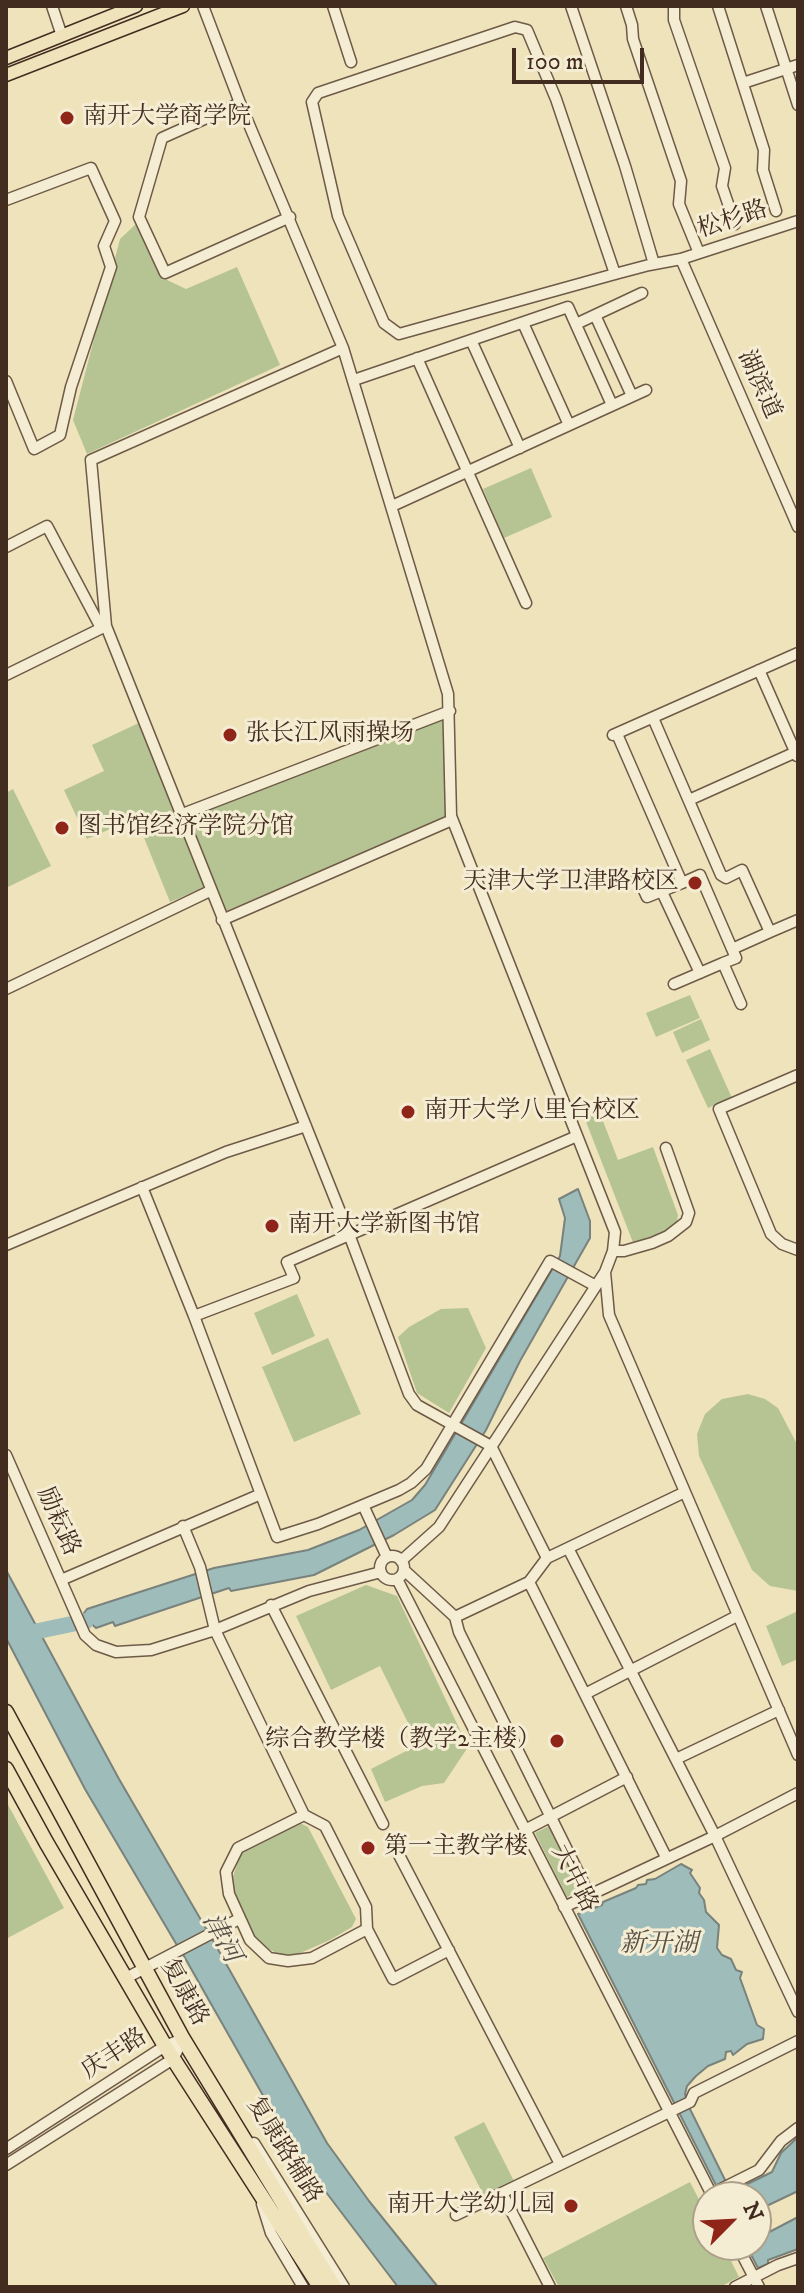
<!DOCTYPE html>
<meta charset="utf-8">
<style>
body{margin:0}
#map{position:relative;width:804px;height:2293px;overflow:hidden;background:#efe3bc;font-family:"IM FELL DW Pica",serif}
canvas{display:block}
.frame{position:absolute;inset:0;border:8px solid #422c20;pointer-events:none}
.north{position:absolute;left:692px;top:2181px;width:80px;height:80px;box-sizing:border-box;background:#f5edd3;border:2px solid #ada08b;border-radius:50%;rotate:66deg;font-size:22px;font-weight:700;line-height:32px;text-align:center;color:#422c20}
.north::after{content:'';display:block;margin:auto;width:28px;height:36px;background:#8f2418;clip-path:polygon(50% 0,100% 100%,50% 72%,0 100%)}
.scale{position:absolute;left:512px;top:48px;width:132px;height:36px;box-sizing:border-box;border:4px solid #422c20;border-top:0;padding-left:10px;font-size:24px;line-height:28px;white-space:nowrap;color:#422c20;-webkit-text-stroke:6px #f5edd3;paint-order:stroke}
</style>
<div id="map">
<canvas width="804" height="2293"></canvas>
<div class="frame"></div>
<div class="north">N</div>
<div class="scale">100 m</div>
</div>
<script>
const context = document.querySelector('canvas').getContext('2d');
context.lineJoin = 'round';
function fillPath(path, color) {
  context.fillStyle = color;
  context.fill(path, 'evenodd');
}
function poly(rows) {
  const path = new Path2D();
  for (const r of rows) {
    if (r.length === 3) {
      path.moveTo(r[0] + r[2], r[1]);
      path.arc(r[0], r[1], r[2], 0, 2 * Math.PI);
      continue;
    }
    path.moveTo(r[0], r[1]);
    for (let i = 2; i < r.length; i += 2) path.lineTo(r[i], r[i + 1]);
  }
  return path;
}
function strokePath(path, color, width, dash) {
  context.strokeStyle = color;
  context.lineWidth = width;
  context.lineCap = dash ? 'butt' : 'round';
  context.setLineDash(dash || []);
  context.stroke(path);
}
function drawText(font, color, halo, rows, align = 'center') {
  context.font = font + ' "IM FELL DW Pica","Noto Serif SC",serif';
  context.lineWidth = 6;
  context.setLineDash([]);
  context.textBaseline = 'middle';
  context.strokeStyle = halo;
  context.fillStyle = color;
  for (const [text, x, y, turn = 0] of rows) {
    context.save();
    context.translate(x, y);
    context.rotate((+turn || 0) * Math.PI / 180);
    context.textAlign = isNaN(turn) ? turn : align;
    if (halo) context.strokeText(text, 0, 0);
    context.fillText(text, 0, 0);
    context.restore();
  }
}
const green = poly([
 [137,223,165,279,186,289,237,267,280,365,87,454,73,420,120,239],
 [531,468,552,517,504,538,483,489],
 [444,717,448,817,226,911,187,814],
 [143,721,210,885,170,902,136,818,87,839,64,790,104,771,92,745],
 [13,789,51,866,6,888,6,793],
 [690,995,700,1018,656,1037,646,1013],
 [701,1019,710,1040,682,1053,673,1032],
 [710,1049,732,1098,708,1108,686,1060],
 [598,1108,618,1160,653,1147,678,1215,677,1221,667,1232,634,1245,583,1114],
 [297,1294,315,1336,272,1355,254,1313],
 [468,1308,486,1348,449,1413,417,1393,398,1337,409,1327,441,1309],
 [328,1338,361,1414,294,1442,262,1367],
 [748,1394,765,1399,778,1408,798,1446,798,1591,770,1586,752,1570,699,1456,697,1434,705,1414,722,1399],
 [366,1585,397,1596,468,1747,444,1783,422,1786,385,1802,371,1769,416,1746,413,1733,380,1666,331,1690,296,1616],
 [798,1611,798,1659,782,1666,766,1626],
 [6,1801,64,1908,6,1939],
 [298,1822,308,1827,356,1919,352,1927,330,1940,298,1954,280,1955,263,1946,255,1936,234,1896,232,1880,240,1855,250,1845],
 [551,1825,583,1889,567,1897,535,1833],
 [484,2122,514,2181,484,2196,454,2137],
 [690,2182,708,2217,708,2245,723,2245,739,2277,720,2287,559,2287,543,2258]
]);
const water = poly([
 [578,1189,590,1221,590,1238,520,1361,486,1430,435,1510,394,1535,314,1575,231,1591,229,1588,115,1626,113,1622,96,1628,87,1620,84,1613,87,1609,214,1568,308,1550,359,1530,412,1500,425,1485,560,1256,565,1218,559,1199,578,1189],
 [6,1570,119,1779,208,1932,178,1947,85,1789,6,1638,6,1570],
 [681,1864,692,1870,690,1873,700,1888,699,1893,704,1900,706,1912,719,1925,717,1948,722,1955,731,1959,736,1970,742,1972,740,1978,757,2025,764,2029,763,2039,747,2044,733,2055,731,2051,726,2052,725,2059,708,2066,696,2076,687,2086,685,2094,688,2105,731,2192,772,2172,781,2153,798,2137,798,2191,756,2211,756,2197,722,2197,578,1914,602,1905,603,1902,636,1888,638,1885,646,1884,647,1880,655,1879,681,1864],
 [211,1937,327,2143,369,2201,438,2287,398,2287,313,2175,269,2106,181,1951,211,1937],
 [798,2217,798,2249,768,2260,768,2264,758,2268,746,2245,756,2245,756,2239,798,2217]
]);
const river = poly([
 [24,1634,86,1621]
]);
const minor = poly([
 [52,6,62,36],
 [203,6,240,103,343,348,448,694,451,816,615,1232,613,1251,605,1272,439,1527,401,1561],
 [333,6,351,62],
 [571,6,625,166,654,264],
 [626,6,632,25,633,39,681,181,679,204,699,253],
 [674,6,674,20,725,168,722,186,735,224],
 [718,6,764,150,763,170,776,211],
 [766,6,798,105],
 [743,83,798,65],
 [240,103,162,138,139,217,165,273,290,217],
 [6,200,91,168,115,221,104,246,111,267,71,387,60,435,34,449,6,381],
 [681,259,798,527],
 [615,274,556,99,527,30,515,27,318,93,312,102,338,216,384,323,399,334,615,274,649,265,681,259,798,221],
 [595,315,632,396],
 [523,323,569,425],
 [576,324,642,293],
 [471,340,520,448],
 [343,348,91,460,106,626,347,1229,409,1394,417,1405,491,1446,547,1558,529,1582,455,1617,404,1570],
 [417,358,526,603],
 [354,380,568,307,612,405],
 [392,506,646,390],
 [6,547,47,526,101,628],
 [759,670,797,756],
 [6,675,104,627],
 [653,718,721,875,726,878,742,870,770,932,732,949],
 [617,734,682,883,700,875,736,958,723,963,741,1004],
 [613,735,798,653],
 [689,800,796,752],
 [180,815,450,711],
 [637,875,647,897,682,883],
 [662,892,700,973],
 [222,920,452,820],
 [770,932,798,920],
 [674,984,723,963],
 [6,989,210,891],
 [798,1075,719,1109,771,1234,782,1244,798,1250],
 [142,1187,194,1316,277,1537,318,1524,399,1490,411,1483,426,1469,550,1261,594,1285],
 [6,1245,226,1152,306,1126],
 [613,1251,624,1251,652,1243,668,1236,686,1222,689,1213,666,1148],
 [605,1272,609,1315,798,1755],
 [194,1316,294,1278,287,1262,577,1136],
 [6,1455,85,1635,96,1645,116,1652,151,1650,215,1630,309,1591,381,1572],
 [363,1505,387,1557],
 [183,1526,200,1567,215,1630,304,1815],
 [568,1548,715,1836,798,2012],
 [392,1568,12],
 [547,1558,685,1492],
 [397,1579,713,2197],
 [61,1580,261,1494],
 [529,1582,666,1857],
 [271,1605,383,1824],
 [455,1617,459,1632,589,1894],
 [585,1694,737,1616],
 [676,1759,779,1710],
 [304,1815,325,1826,366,1907,367,1929,312,1958,288,1961,269,1958,250,1940,229,1894,226,1872,238,1848,304,1815],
 [525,1830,627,1777],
 [399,1855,560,2164],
 [564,1907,715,1836,798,1793],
 [367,1929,393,1979,449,1950],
 [126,1978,239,1919],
 [254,2143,344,2287],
 [6,2149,165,2046,183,2039],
 [6,2165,173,2059,183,2039],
 [502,2193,550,2287],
 [711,2194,759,2170,781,2141,798,2128],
 [262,2204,271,2233,303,2287],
 [456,2215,690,2102,694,2093,798,2041],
 [737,2245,759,2287],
 [735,2287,778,2265,798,2258]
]);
const major = poly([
 [6,58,136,6],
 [6,75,183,6]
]);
const highway = poly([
 [6,1712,183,2039,334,2287],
 [6,1769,46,1842,165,2046,320,2287]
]);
const markers = [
 [67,118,8,"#8f2418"],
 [230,735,8,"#8f2418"],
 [62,828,8,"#8f2418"],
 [695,883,8,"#8f2418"],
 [408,1112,8,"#8f2418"],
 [272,1226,8,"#8f2418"],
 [557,1741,8,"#8f2418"],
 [368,1848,8,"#8f2418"],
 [571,2206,8,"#8f2418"]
];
const poiNames = [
 ["南开大学商学院",83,118],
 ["张长江风雨操场",246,735],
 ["图书馆经济学院分馆",78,828],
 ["天津大学卫津路校区",679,883,"right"],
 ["南开大学八里台校区",424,1112],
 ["南开大学新图书馆",288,1226],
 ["综合教学楼（教学2主楼）",541,1741,"right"],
 ["第一主教学楼",384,1848],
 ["南开大学幼儿园",555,2206,"right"]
];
const streetNames = [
 ["松杉路",733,221,-18],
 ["湖滨道",758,385,66],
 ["励耘路",57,1522,66],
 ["大中路",573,1879,63],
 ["复康路",183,1993,61],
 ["庆丰路",115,2055,-33],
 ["复康路辅路",283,2151,58]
];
const waterNames = [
 ["津河",220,1939,61],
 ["新开湖",659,1946]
];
fillPath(green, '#b6c493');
fillPath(water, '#9dbcba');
strokePath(water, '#79827c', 2);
strokePath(river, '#9dbcba', 16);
strokePath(minor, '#6d5a47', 13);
strokePath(major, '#422c20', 15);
strokePath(highway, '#422c20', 17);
strokePath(minor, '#f5edd3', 10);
strokePath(major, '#efe3bc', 12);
strokePath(highway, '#efe3bc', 14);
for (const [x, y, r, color] of markers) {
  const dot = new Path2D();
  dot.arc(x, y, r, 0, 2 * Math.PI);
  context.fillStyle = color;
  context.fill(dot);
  strokePath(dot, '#f5edd3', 3);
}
drawText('24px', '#422c20', '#f5edd3', poiNames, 'left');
drawText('24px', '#422c20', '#f5edd3', streetNames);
drawText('italic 26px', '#595046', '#f5edd3', waterNames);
</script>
